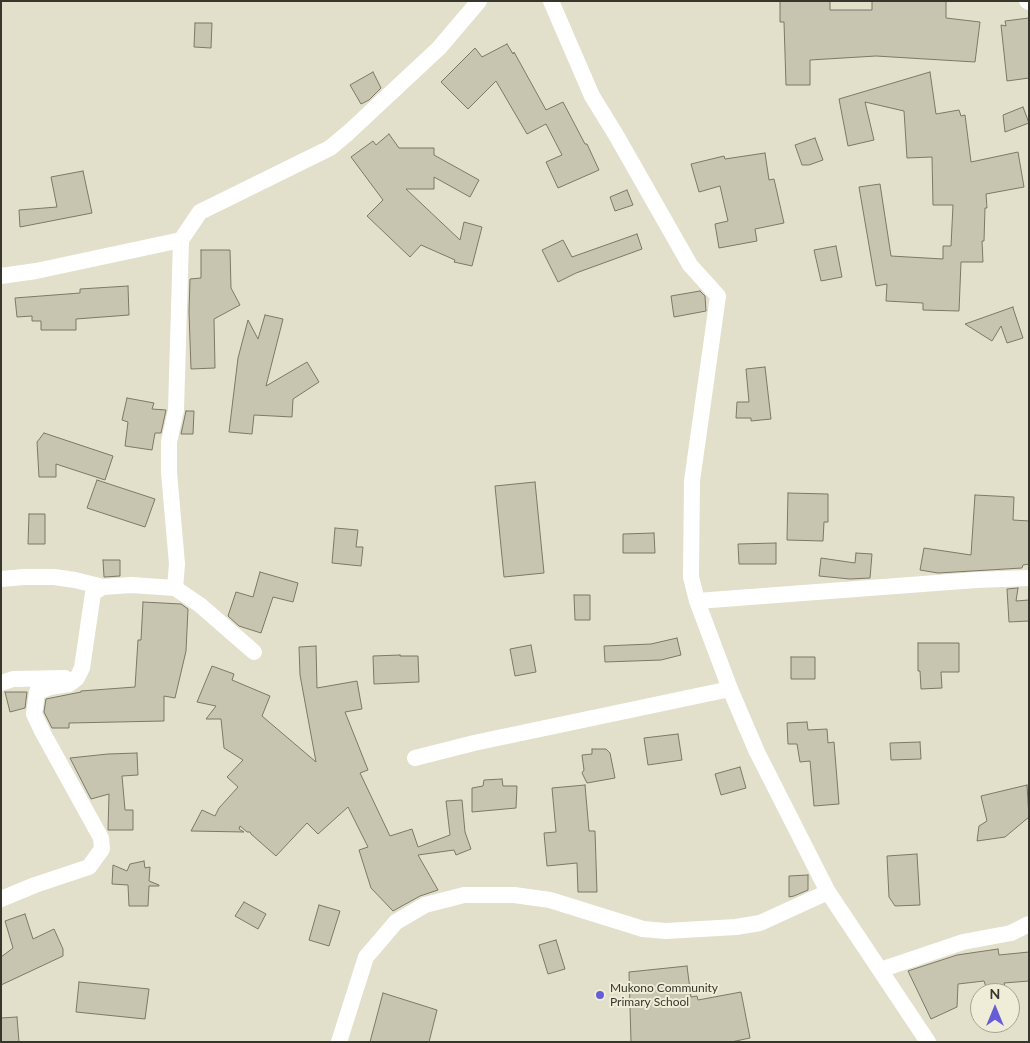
<!DOCTYPE html>
<style>
body{margin:0}
#map{position:relative;width:1030px;height:1043px;overflow:hidden;background:#e2dfca;font-family:Lato,sans-serif}
canvas{display:block}
.frame{position:absolute;inset:0;border:2px solid #36362d;pointer-events:none}
.north{position:absolute;left:970px;top:983px;width:50px;height:50px;box-sizing:border-box;background:#efedd7;border:1px solid #a5a493;border-radius:50%;rotate:0deg;font-size:14px;font-weight:700;line-height:20px;text-align:center;color:#36362d}
.north::after{content:'';display:block;margin:auto;width:18px;height:22px;background:#675dd6;clip-path:polygon(50% 0,100% 100%,50% 72%,0 100%)}
</style>
<div id="map">
<canvas width="1030" height="1043"></canvas>
<div class="frame"></div>
<div class="north">N</div>
</div>
<script>
const context = document.querySelector('canvas').getContext('2d');
context.lineJoin = 'round';
function fillPath(path, color) {
  context.fillStyle = color;
  context.fill(path, 'evenodd');
}
function poly(rows) {
  const path = new Path2D();
  for (const r of rows) {
    path.moveTo(r[0], r[1]);
    for (let i = 2; i < r.length; i += 2) path.lineTo(r[i], r[i + 1]);
  }
  return path;
}
function strokePath(path, color, width, dash) {
  context.strokeStyle = color;
  context.lineWidth = width;
  context.lineCap = dash ? 'butt' : 'round';
  context.setLineDash(dash || []);
  context.stroke(path);
}
function drawText(font, color, halo, rows, align = 'center') {
  context.font = font + ' Lato,sans-serif';
  context.lineWidth = 4;
  context.setLineDash([]);
  context.textBaseline = 'middle';
  context.strokeStyle = halo;
  context.fillStyle = color;
  for (const [text, x, y, turn = 0] of rows) {
    context.save();
    context.translate(x, y);
    context.rotate((+turn || 0) * Math.PI / 180);
    context.textAlign = isNaN(turn) ? turn : align;
    if (halo) context.strokeText(text, 0, 0);
    context.fillText(text, 0, 0);
    context.restore();
  }
}
const building = poly([
 [780,1,830,1,830,10,872,10,872,1,946,1,946,18,980,22,975,62,876,56,810,60,810,85,786,85,784,22,780,22,780,1],
 [1029,18,1029,78,1007,81,1001,25,1006,26,1005,21,1029,18],
 [195,23,212,23,211,48,194,47,195,23],
 [507,44,513,54,514,52,546,110,563,102,585,144,587,144,599,170,558,188,546,162,562,155,546,124,527,134,496,81,468,109,441,82,475,48,482,57,507,44],
 [373,72,381,88,369,100,361,104,350,85,373,72],
 [930,72,936,114,959,110,961,116,965,115,971,162,1018,152,1024,187,986,194,987,208,985,208,984,241,982,241,983,262,961,262,959,311,923,310,923,303,886,301,887,284,876,286,859,187,880,184,891,256,943,259,943,246,951,246,953,205,933,205,932,157,907,158,904,111,865,102,874,140,848,146,839,99,930,72],
 [1023,107,1029,123,1005,132,1003,115,1023,107],
 [389,134,399,148,434,148,434,155,479,180,470,197,434,177,434,189,406,189,460,240,464,222,482,227,472,266,454,262,455,260,421,245,410,257,367,216,383,200,351,157,373,141,376,145,389,134],
 [815,138,823,160,809,165,802,165,795,145,815,138],
 [765,153,769,180,774,179,784,223,755,229,757,241,719,248,715,224,728,221,720,186,699,192,691,164,724,156,725,159,765,153],
 [83,171,92,213,20,227,19,210,57,207,51,177,83,171],
 [627,190,633,205,615,211,610,197,627,190],
 [637,234,642,249,576,273,558,282,542,250,563,240,572,257,637,234],
 [836,246,842,277,821,281,814,250,836,246],
 [201,250,230,250,231,288,240,305,214,319,215,368,191,369,189,312,190,279,201,278,201,250],
 [128,286,129,315,76,319,76,330,41,330,41,321,32,321,32,316,17,317,15,298,80,293,80,289,128,286],
 [700,291,705,296,706,311,674,317,671,296,700,291],
 [1013,307,1013,308,1023,338,1007,343,1001,326,992,341,965,324,1013,307],
 [265,315,283,319,266,386,307,362,319,382,293,399,292,417,254,415,252,434,229,432,238,358,248,320,258,339,265,315],
 [765,367,771,419,751,421,751,418,736,418,737,402,749,402,746,369,765,367],
 [127,398,154,403,152,409,166,410,161,433,155,433,152,450,125,446,128,422,122,420,127,398],
 [186,411,194,411,193,434,181,434,186,411],
 [44,433,113,456,105,480,56,464,56,477,39,477,37,442,44,433],
 [97,480,155,499,145,527,87,508,97,480],
 [535,482,544,573,504,577,495,486,535,482],
 [788,493,828,494,828,522,824,522,823,541,787,540,788,493],
 [975,495,1014,497,1013,520,1029,521,1029,564,1023,565,1022,568,938,573,920,570,924,548,971,555,975,495],
 [29,514,45,514,45,544,28,544,29,514],
 [335,528,358,530,356,547,363,547,361,566,332,563,335,528],
 [654,533,655,553,623,553,623,534,654,533],
 [776,543,776,564,739,564,738,544,776,543],
 [856,553,872,554,870,578,850,579,819,576,821,558,855,563,856,553],
 [103,560,120,560,120,576,104,577,103,560],
 [260,572,298,583,293,602,273,597,261,633,239,626,228,616,236,592,253,597,260,572],
 [1018,588,1016,601,1029,600,1029,621,1009,622,1007,589,1018,588],
 [574,595,590,595,590,620,575,620,574,595],
 [143,602,181,604,188,609,186,651,175,698,164,696,164,721,69,723,69,728,52,728,44,712,46,699,81,692,81,691,135,687,138,640,141,640,143,602],
 [677,638,681,655,661,660,605,662,604,646,651,644,677,638],
 [918,643,959,643,959,672,941,672,942,688,921,689,920,671,918,671,918,643],
 [531,645,536,672,515,676,510,649,531,645],
 [316,646,317,688,357,681,362,709,345,712,368,770,360,773,390,836,412,829,418,847,450,835,446,801,462,800,465,832,471,849,456,855,454,850,418,855,438,890,420,896,393,911,371,888,359,850,368,847,348,807,318,834,307,823,276,856,251,834,250,832,247,832,240,826,239,829,244,832,191,831,202,810,215,816,219,808,238,787,227,777,243,760,224,748,221,719,206,719,216,706,197,702,212,666,234,674,232,680,270,696,262,716,316,762,300,675,299,647,316,646],
 [400,655,400,656,418,656,419,682,374,684,373,656,400,655],
 [791,657,815,657,815,679,791,679,791,657],
 [5,692,27,692,25,708,10,712,5,692],
 [807,722,808,730,827,729,828,743,834,742,839,804,814,806,810,761,800,762,797,744,788,744,787,723,807,722],
 [678,734,682,760,648,765,644,738,678,734],
 [920,742,921,759,891,760,890,743,920,742],
 [592,749,606,749,610,753,615,778,587,783,582,773,584,770,582,755,592,754,592,749],
 [137,753,138,775,122,776,125,810,133,810,133,830,108,830,109,794,91,799,70,758,108,754,137,753],
 [740,767,746,788,721,795,715,774,740,767],
 [502,779,503,786,517,786,516,808,472,812,472,788,483,786,484,780,502,779],
 [585,785,589,831,595,831,597,892,578,892,577,863,547,866,544,833,556,832,552,788,585,785],
 [1027,785,1029,817,1005,837,977,841,979,826,987,821,981,796,1027,785],
 [917,854,920,905,895,906,889,897,887,856,917,854],
 [144,861,145,868,150,867,149,881,159,885,159,886,149,886,148,906,129,906,128,885,112,884,113,865,127,871,130,864,144,861],
 [808,875,808,890,794,896,789,897,789,876,808,875],
 [244,902,266,914,258,929,235,916,244,902],
 [319,905,340,911,329,946,309,940,319,905],
 [25,914,33,939,54,929,63,949,63,956,1,985,1,957,13,948,5,921,25,914],
 [556,940,565,969,548,974,539,945,556,940],
 [998,949,999,955,1029,952,1029,981,1004,983,1007,993,988,993,984,981,958,984,957,1007,931,1019,908,971,957,955,998,949],
 [687,966,691,997,697,996,698,1000,741,992,750,1038,731,1042,631,1042,629,972,687,966],
 [79,982,149,989,145,1019,76,1012,79,982],
 [383,993,437,1010,429,1042,370,1042,383,993],
 [17,1017,19,1042,1,1042,1,1018,17,1017]
]);
const minor = poly([
 [551,1,592,96,616,135,690,265,718,296,692,481,691,577,697,601,730,689,757,752,828,892,928,1042],
 [1027,1,1029,2],
 [1,276,36,271,181,240,200,212,330,148,348,133,439,48,479,1],
 [1,579,24,577,54,577,75,580,103,587],
 [175,588,200,605,254,652],
 [697,601,976,580,1029,578],
 [1,683,13,679,65,678],
 [415,758,474,743,730,689],
 [1,899,35,885,89,867,102,849,101,838,43,733,34,714,37,692,50,687,69,684,77,678,82,668,93,593,103,587,131,585,175,588,177,564,169,472,169,442,176,410,181,240],
 [880,970,963,942,1011,933,1029,924],
 [339,1042,366,957,396,922,425,905,464,895,514,895,550,900,643,929,666,931,736,927,760,923,828,892]
]);
const markers = [
 [600,995,5,"#675dd6"]
];
const poiNames = [
 ["Mukono Community",610,988],
 ["Primary School",610,1002]
];
fillPath(building, '#c7c5b0');
strokePath(building, '#7b7966', 1);
strokePath(minor, '#fff', 16);
for (const [x, y, r, color] of markers) {
  const dot = new Path2D();
  dot.arc(x, y, r, 0, 2 * Math.PI);
  context.fillStyle = color;
  context.fill(dot);
  strokePath(dot, '#efedd7', 2);
}
drawText('12px', '#36362d', '#efedd7', poiNames, 'left');
</script>
